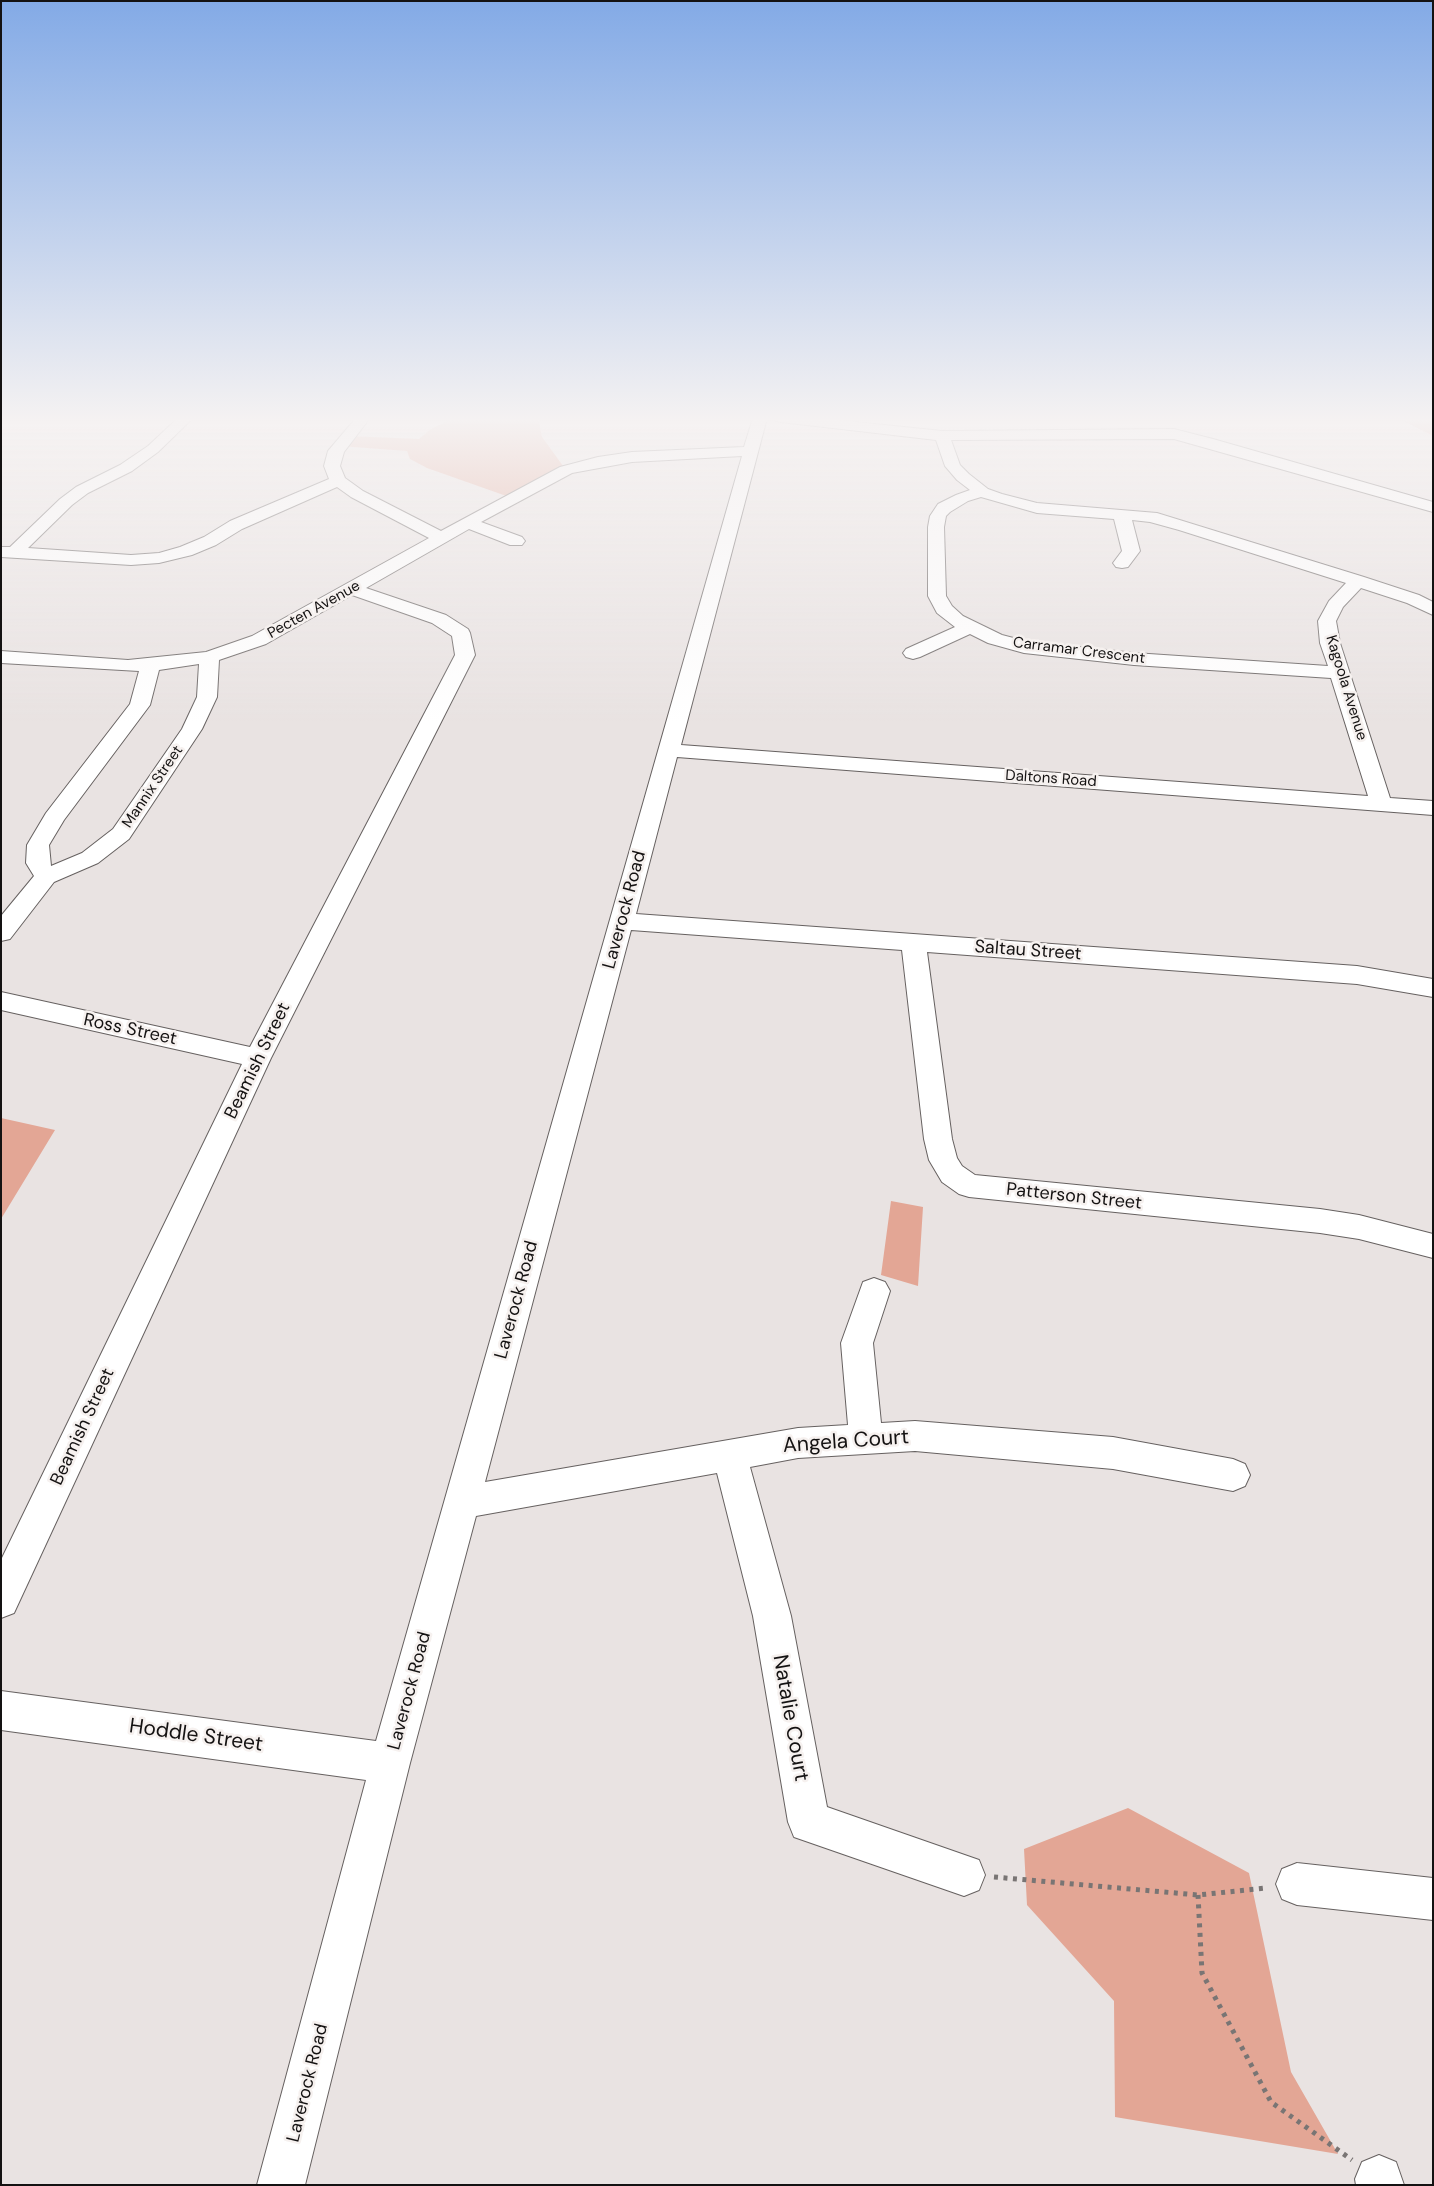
<!DOCTYPE html>
<style>
body{margin:0}
#map{position:relative;width:1434px;height:2186px;overflow:hidden;background:#e9e3e2;font-family:"DM Sans",sans-serif}
canvas{display:block}
.frame{position:absolute;inset:0;border:2px solid #141212;pointer-events:none}
</style>
<div id="map">
<canvas width="1434" height="2186"></canvas>
<div class="frame"></div>
</div>
<script>
const context = document.querySelector('canvas').getContext('2d');
context.lineJoin = 'round';
function fillPath(path, color) {
  context.fillStyle = color;
  context.fill(path, 'evenodd');
}
function poly(rows) {
  const path = new Path2D();
  for (const r of rows) {
    path.moveTo(r[0], r[1]);
    for (let i = 2; i < r.length; i += 2) path.lineTo(r[i], r[i + 1]);
  }
  return path;
}
function strokePath(path, color, width, dash) {
  context.strokeStyle = color;
  context.lineWidth = width;
  context.lineCap = dash ? 'butt' : 'round';
  context.setLineDash(dash || []);
  context.stroke(path);
}
function drawText(font, color, halo, rows, align = 'center') {
  context.font = font + ' "DM Sans",sans-serif';
  context.lineWidth = 5;
  context.setLineDash([]);
  context.textBaseline = 'middle';
  context.strokeStyle = halo;
  context.fillStyle = color;
  for (const [text, x, y, turn = 0] of rows) {
    context.save();
    context.translate(x, y);
    context.rotate((+turn || 0) * Math.PI / 180);
    context.textAlign = isNaN(turn) ? turn : align;
    if (halo) context.strokeText(text, 0, 0);
    context.fillText(text, 0, 0);
    context.restore();
  }
}
const green = poly([
 [463,418,541,418,539,422,542,437,566,470,512,498,427,468,410,459,407,451,340,446,348,436,419,439,431,429,450,420],
 [1398,418,1433,418,1433,436],
 [1,1118,55,1130,1,1219],
 [891,1201,923,1207,918,1286,881,1275],
 [1128,1808,1249,1873,1291,2072,1338,2154,1115,2117,1114,2001,1027,1905,1024,1849]
]);
const path = poly([
 [994,1877,1198,1895,1266,1888],
 [1198,1895,1202,1973,1271,2102,1352,2160]
]);
const minor = poly([
 [178,418,193,418,158,452,132,471,88,493,72,505,28,548,131,555,159,553,180,547,204,537,230,521,329,479,324,466,328,451,356,418,370,418,344,452,340,466,345,478,363,491,441,531,560,467,598,457,632,452,744,447,753,418,767,418,681,745,1368,796,1331,678,1134,665,1024,653,988,643,970,634,920,657,913,659,906,657,903,653,906,649,955,627,937,613,928,596,928,527,930,516,938,504,956,495,970,490,957,480,945,466,936,440,781,422,776,421,774,418,817,418,942,431,1174,429,1213,439,1433,502,1433,512,1174,439,951,440,960,465,969,474,988,489,1002,494,1037,503,1157,513,1364,577,1419,595,1433,602,1433,615,1407,603,1361,588,1343,607,1336,621,1340,643,1390,798,1433,801,1433,815,677,757,636,914,1357,966,1433,979,1433,997,1357,984,927,952,952,1139,957,1158,962,1166,975,1175,1320,1209,1359,1215,1433,1234,1433,1258,1359,1239,1320,1233,969,1197,959,1194,942,1182,929,1160,924,1139,902,950,631,930,485,1482,798,1428,848,1425,841,1343,863,1282,874,1278,885,1282,890,1291,873,1343,881,1423,915,1421,1113,1437,1233,1459,1245,1464,1250,1475,1245,1486,1233,1491,1113,1469,915,1451,798,1458,750,1467,791,1616,827,1807,979,1860,985,1875,979,1890,964,1896,794,1837,788,1822,753,1616,717,1473,476,1516,410,1763,305,2185,257,2185,366,1780,1,1730,1,1691,376,1741,742,456,632,462,572,473,481,522,522,537,525,541,522,545,510,545,469,529,366,588,446,615,468,629,470,633,475,655,271,1058,14,1613,1,1618,1,1560,242,1064,1,1010,1,992,250,1047,455,655,452,636,432,623,352,595,266,644,219,660,217,697,202,729,129,839,98,863,54,882,10,939,1,941,1,916,34,876,26,863,27,845,46,813,130,704,139,671,1,663,1,651,128,660,206,652,252,636,429,538,351,497,337,487,242,529,216,545,192,555,159,563,131,565,1,557,1,547,10,547,60,499,76,487,120,465,148,446,178,418],
 [981,497,1037,513,1114,519,1122,551,1113,563,1116,567,1122,568,1128,567,1140,551,1132,520,1150,522,1179,530,1346,583,1329,601,1318,621,1320,643,1328,666,1134,653,1025,641,1002,635,963,616,952,606,946,596,944,527,946,516,950,512,968,501,981,497],
 [199,664,197,697,182,729,113,829,82,853,51,866,49,845,64,820,150,705,159,670,199,664],
 [1297,1863,1433,1878,1433,1920,1297,1905,1282,1899,1276,1884,1282,1869,1297,1863],
 [1379,2155,1396,2162,1404,2185,1356,2185,1355,2179,1362,2162,1379,2155]
]);
const farStreetnames = [
 ["Pecten Avenue",314,610,-29],
 ["Carramar Crescent",1079,651,7],
 ["Kagoola Avenue",1346,688,73],
 ["Daltons Road",1051,779,4],
 ["Mannix Street",153,787,-56]
];
const streetNames = [
 ["Laverock Road",625,910,-75],
 ["Saltau Street",1028,951,4],
 ["Ross Street",130,1030,12],
 ["Beamish Street",258,1061,-64],
 ["Patterson Street",1074,1197,6],
 ["Laverock Road",517,1300,-75],
 ["Beamish Street",83,1427,-65],
 ["Laverock Road",410,1691,-75],
 ["Laverock Road",308,2083,-76]
];
const nearStreetnames = [
 ["Angela Court",846,1442,-4],
 ["Natalie Court",790,1718,80],
 ["Hoddle Street",196,1736,8]
];
fillPath(green, '#e3a695');
strokePath(minor, '#666160', 2);
strokePath(path, '#797574', 5, [4, 5.5]);
fillPath(minor, '#fff');
const sky = context.createLinearGradient(0, 0, 0, 724);
sky.addColorStop(0, '#83aae6');
sky.addColorStop(0.58, '#f5f2f2');
sky.addColorStop(1, '#f5f2f200');
context.fillStyle = sky;
context.fillRect(0, 0, 1434, 724);
drawText('15px', '#141212', '#f6f1ef', farStreetnames);
drawText('18px', '#141212', '#f6f1ef', streetNames);
drawText('21px', '#141212', '#f6f1ef', nearStreetnames);
</script>
